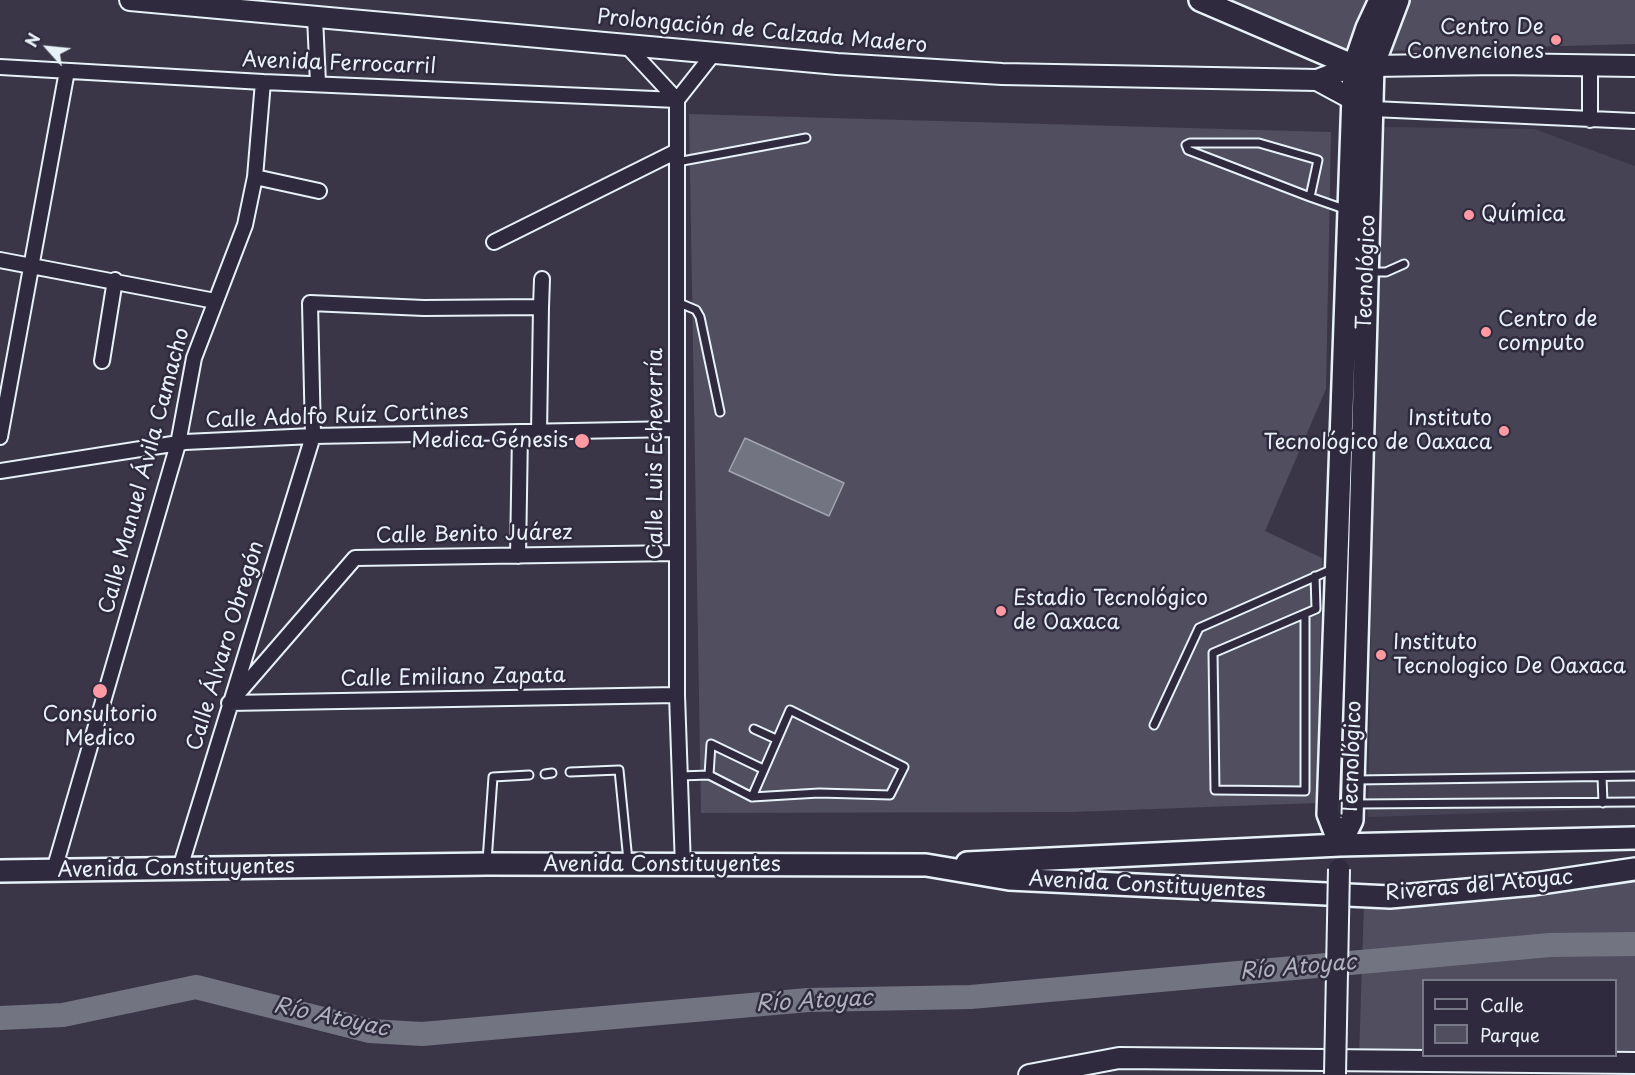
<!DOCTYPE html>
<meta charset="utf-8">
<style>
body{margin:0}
#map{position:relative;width:1635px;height:1075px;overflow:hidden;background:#3a3648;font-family:"Playpen Sans",sans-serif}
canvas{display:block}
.legend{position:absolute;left:1422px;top:979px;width:195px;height:78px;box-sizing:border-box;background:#2f2a3d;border:2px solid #797a88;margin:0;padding:8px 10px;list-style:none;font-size:18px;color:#e8f1f8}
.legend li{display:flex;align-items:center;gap:12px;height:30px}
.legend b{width:30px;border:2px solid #797a88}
.north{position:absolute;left:18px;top:18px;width:60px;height:60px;-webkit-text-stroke:4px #2f2a3d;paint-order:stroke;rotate:297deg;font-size:16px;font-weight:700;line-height:24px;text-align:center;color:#e8f1f8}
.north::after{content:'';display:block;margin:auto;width:21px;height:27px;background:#e8f1f8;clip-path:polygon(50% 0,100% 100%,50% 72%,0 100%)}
</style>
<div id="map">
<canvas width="1635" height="1075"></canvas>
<ul class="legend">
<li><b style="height:8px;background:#2f2a3d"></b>Calle</li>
<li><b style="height:16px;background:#504e5f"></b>Parque</li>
</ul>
<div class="north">N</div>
</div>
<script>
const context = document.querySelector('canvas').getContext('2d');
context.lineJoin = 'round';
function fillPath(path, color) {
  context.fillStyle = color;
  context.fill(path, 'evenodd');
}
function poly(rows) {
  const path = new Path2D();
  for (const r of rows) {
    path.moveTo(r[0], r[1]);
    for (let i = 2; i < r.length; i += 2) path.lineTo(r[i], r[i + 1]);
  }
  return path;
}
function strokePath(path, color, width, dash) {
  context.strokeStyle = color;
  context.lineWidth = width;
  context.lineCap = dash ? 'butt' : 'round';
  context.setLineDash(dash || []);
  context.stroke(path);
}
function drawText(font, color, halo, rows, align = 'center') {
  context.font = font + ' "Playpen Sans",sans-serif';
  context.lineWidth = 5;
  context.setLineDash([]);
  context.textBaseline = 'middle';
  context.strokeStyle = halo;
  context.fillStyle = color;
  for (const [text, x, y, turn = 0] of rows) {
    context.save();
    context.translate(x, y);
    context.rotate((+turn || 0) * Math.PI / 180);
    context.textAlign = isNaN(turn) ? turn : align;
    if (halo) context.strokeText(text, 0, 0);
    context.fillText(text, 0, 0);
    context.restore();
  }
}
const built = poly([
 [1379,127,1534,129,1635,166,1635,808,1368,817]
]);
const green = poly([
 [1214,0,1367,0,1346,49],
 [1402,0,1635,0,1635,44,1385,51],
 [689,114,1331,132,1326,389,1265,531,1322,558,1317,803,1072,812,701,813],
 [1635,876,1635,1053,1616,1053,1616,980,1424,980,1424,1056,1359,1057,1364,904]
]);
const water = poly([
 [745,438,844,483,829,516,729,471,745,438]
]);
const river = poly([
 [0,1018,63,1015,196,987,370,1031,422,1034,808,1000,971,997,1550,945,1635,944]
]);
const lane = poly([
 [677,162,806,138],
 [1310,197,1318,160,1259,143,1190,143,1186,145,1188,150,1310,197,1347,210],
 [1370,272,1386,272,1404,264],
 [677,302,696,310,700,317,720,412],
 [1305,614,1305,791,1215,790,1213,653,1316,609,1315,576],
 [1154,725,1199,628,1335,568],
 [754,729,776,739],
 [570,772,619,770,628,861],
 [545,774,552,773],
 [709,775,752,797,819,793,890,795,904,767,790,710,752,797],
 [680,776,709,775,711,744,763,769],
 [1602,777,1603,803],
 [1356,780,1635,776],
 [1355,804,1635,802],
 [487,861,493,777,529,775]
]);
const street = poly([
 [315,17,318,83],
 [626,45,677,100],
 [1590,65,1590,120],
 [0,67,263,82,677,100],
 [1373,109,1635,121],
 [255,177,319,191],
 [494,242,677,151],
 [0,260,215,301],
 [541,307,542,279],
 [102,361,115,280],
 [0,437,67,71],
 [0,471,185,442,313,436,677,429],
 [518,556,520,433],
 [233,699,355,558,677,553],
 [229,703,677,695],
 [683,867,677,695,677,100,714,53],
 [180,868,313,436,310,303,424,308,541,307,539,433],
 [54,870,178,444,194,358,245,225,255,177,263,82]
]);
const secondary = poly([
 [130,0,837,64,1002,74,1317,80,1354,66],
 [1373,66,1497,64,1635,66],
 [1317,80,1354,100],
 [1029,1075,1119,1058,1635,1063]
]);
const primary = poly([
 [1200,0,1354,66,1366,66],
 [1340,845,1352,820,1373,66,1398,0],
 [1340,845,1328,814,1354,66,1367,28,1380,0],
 [967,863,1340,845,1635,838],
 [0,871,487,864,926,865,1009,879,1390,897,1534,884,1635,869]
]);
const secondaryBridge = poly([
 [1335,1074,1339,869]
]);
const markers = [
 [1556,40,6,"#ff9aa2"],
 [1469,215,6,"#ff9aa2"],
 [1486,332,6,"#ff9aa2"],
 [1504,431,6,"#ff9aa2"],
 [582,441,8,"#ff9aa2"],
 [1001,611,6,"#ff9aa2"],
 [1381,655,6,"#ff9aa2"],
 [100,691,8,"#ff9aa2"]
];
const poiNames = [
 ["Centro De",1544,28,"right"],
 ["Convenciones",1544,52,"right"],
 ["Química",1481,215],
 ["Centro de",1498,320],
 ["computo",1498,344],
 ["Instituto",1492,419,"right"],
 ["Tecnológico de Oaxaca",1492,443,"right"],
 ["Medica Génesis",568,441,"right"],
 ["Estadio Tecnológico",1013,599],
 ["de Oaxaca",1013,623],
 ["Instituto",1393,643],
 ["Tecnologico De Oaxaca",1393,667],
 ["Consultorio",100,715,"center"],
 ["Medico",100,739,"center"]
];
const streetNames = [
 ["Prolongación de Calzada Madero",762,32,5],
 ["Avenida Ferrocarril",339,64,2],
 ["Tecnológico",1367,272,-88],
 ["Calle Adolfo Ruíz Cortines",337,417,-2],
 ["Calle Luis Echeverría",656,454,-90],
 ["Calle Manuel Ávila Camacho",145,471,-75],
 ["Calle Benito Juárez",474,535,-1],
 ["Calle Álvaro Obregón",226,646,-73],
 ["Calle Emiliano Zapata",453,678,-1],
 ["Tecnológico",1353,758,-88],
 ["Avenida Constituyentes",662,865],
 ["Avenida Constituyentes",176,869,-1],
 ["Avenida Constituyentes",1147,886,3],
 ["Riveras del Atoyac",1479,886,-5]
];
const waterNames = [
 ["Río Atoyac",1298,968,-5],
 ["Río Atoyac",814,1002,-3],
 ["Río Atoyac",331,1018,12]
];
fillPath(built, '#464354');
fillPath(green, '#504e5f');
fillPath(water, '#737482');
strokePath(water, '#a2a6b1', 1.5);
strokePath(river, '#737482', 24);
strokePath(lane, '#e8f1f8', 11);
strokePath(street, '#e8f1f8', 18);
strokePath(secondary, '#e8f1f8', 24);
strokePath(primary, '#e8f1f8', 26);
strokePath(lane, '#2f2a3d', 7);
strokePath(street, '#2f2a3d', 14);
strokePath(secondary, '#2f2a3d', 20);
strokePath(primary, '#2f2a3d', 21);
strokePath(secondaryBridge, '#e8f1f8', 24, []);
strokePath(secondaryBridge, '#2f2a3d', 20);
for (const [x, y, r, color] of markers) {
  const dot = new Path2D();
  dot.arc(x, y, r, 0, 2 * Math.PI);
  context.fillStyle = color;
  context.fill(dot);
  strokePath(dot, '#2f2a3d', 2);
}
drawText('21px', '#e8f1f8', '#2f2a3d', poiNames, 'left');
drawText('21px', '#e8f1f8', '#2f2a3d', streetNames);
drawText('italic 22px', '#aeb2bd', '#2f2a3d', waterNames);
</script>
